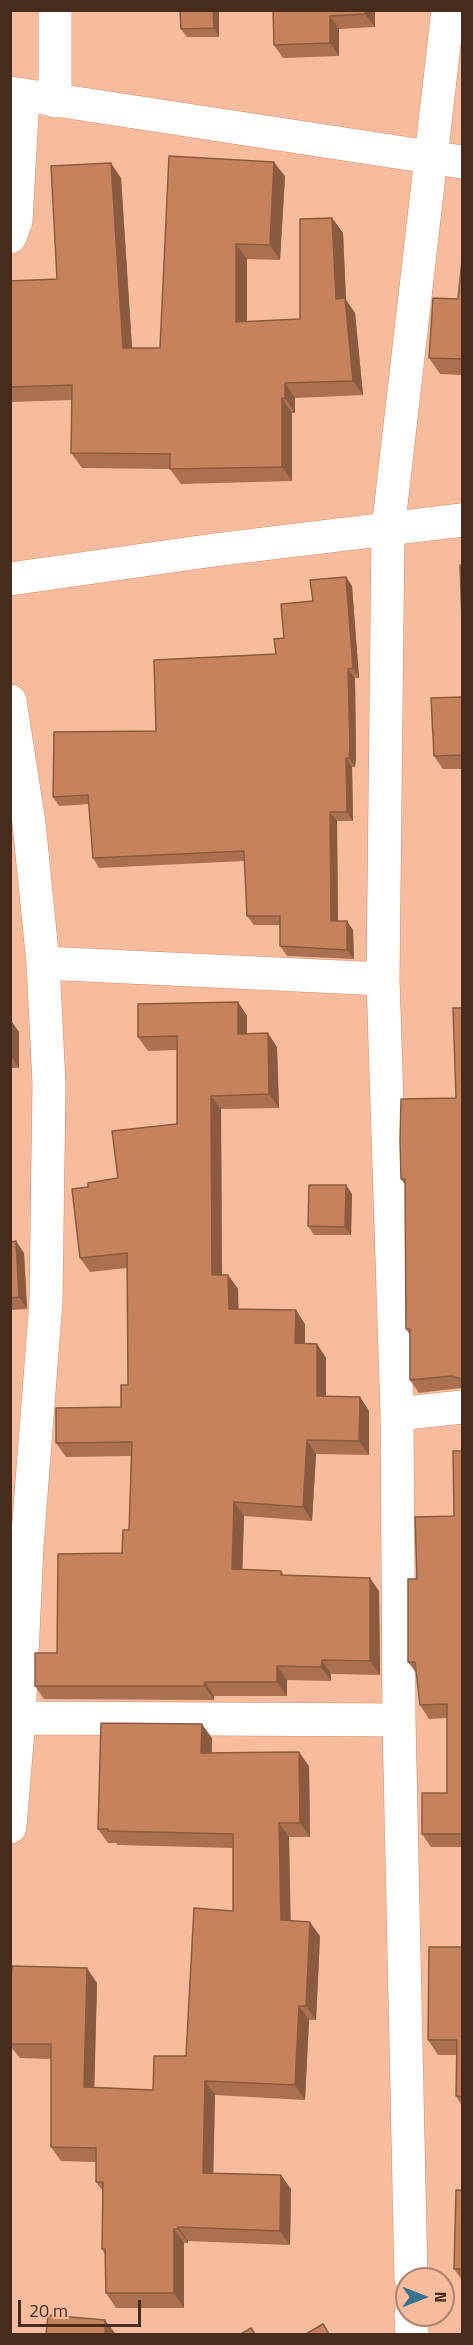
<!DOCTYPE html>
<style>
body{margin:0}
#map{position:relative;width:473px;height:2345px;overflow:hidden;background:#f6bc9d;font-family:"Titillium Web",sans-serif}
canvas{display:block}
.frame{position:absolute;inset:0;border:12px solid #472b1b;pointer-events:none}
.north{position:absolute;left:395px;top:2267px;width:60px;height:60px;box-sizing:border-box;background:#f6bc9d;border:2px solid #b08269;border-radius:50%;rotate:90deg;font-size:16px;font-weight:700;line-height:24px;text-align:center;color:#472b1b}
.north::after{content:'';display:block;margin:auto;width:21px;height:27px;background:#39728c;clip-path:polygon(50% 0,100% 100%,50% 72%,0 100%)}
.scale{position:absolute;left:18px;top:2300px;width:123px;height:27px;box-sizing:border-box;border:3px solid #472b1b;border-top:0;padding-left:8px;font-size:18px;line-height:21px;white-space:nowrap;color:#472b1b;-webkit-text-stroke:4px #f6bc9d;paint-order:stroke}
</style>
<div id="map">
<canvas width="473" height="2345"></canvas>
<div class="frame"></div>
<div class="north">N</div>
<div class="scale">20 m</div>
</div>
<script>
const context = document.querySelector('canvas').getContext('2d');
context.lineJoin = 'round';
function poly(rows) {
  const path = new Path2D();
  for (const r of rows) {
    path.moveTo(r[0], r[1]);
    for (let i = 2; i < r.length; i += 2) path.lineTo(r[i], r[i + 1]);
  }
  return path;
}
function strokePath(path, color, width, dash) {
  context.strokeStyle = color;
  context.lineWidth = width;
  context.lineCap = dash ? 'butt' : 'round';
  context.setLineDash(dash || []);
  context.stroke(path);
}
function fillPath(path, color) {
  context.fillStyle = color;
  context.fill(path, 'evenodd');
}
const minor = poly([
 [55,10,55,101],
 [10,93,462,162],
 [10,237,16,221,23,96],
 [10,579,214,550,462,520],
 [10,701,29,823,43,963,49,1084,46,1301,27,1546,19,1718,10,1827],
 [43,963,383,979],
 [397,1414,462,1407],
 [19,1718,399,1720],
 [411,2279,399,1720,397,1414,383,979,388,530,448,10],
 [411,2315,412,2334]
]);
const wall = poly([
 [180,10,219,10,219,37,187,37,181,29],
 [273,10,375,10,375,27,339,29,339,56,283,58,274,45],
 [285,176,280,260,247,259,247,322,300,319,332,218,343,233,346,300,355,313,363,395,295,398,295,413,292,413,292,481,181,484,170,469,82,468,71,453,72,400,10,402,10,281,57,279,121,178,132,348,160,348],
 [462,260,462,375,440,374,429,358,458,299],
 [346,577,352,586,359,678,355,678,356,757,355,767,352,767,353,821,337,821,338,921,353,930,354,959,287,956,280,946,280,925,254,925,247,916,244,861,99,868,93,858,89,804,59,806,53,797,276,654,284,638,313,601],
 [462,697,462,769,443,769,434,756],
 [238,1002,247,1016,247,1033,277,1047,279,1108,221,1109,222,1275,228,1275,238,1289,238,1309,305,1324,305,1343,317,1344,326,1358,326,1397,360,1397,369,1411,369,1455,316,1454,312,1521,244,1516,242,1570,281,1571,285,1576,379,1591,380,1675,331,1674,331,1681,287,1680,287,1696,214,1696,214,1700,44,1699,35,1686,122,1553,129,1530,131,1456,66,1457,56,1443,121,1407,128,1385,127,1268,90,1272,80,1258,88,1187,118,1178,177,1124,177,1050,148,1051,138,1037],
 [462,1008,462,1389,460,1388,419,1393,410,1380,410,1335,406,1329,405,1185,401,1179,456,1098],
 [10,1015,11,1021,19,1032,19,1068,10,1068],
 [346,1185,352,1194,351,1235,314,1235,308,1226],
 [10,1234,11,1241,24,1253,27,1309,10,1310],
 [462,1451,462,1847,431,1847,422,1834,447,1793,447,1718,429,1719,420,1705,417,1674,408,1662,417,1579,454,1516],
 [212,1738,212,1753,309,1766,310,1837,289,1837,290,1921,320,1936,316,2020,309,2020,305,2100,215,2095,213,2173,291,2189,290,2245,188,2241,188,2243,184,2243,184,2308,116,2308,106,2293,105,2254,102,2249,103,2191,96,2182,96,2162,61,2161,51,2147,51,2059,20,2058,10,2046,10,1993,97,1983,94,2087,153,2090,186,2056,233,1911,233,1848,118,1845,116,1843,108,1843,98,1829],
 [462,1947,462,2106,456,2096,457,2055,438,2055,428,2040],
 [462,2190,462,2280,454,2269]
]);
const shadedWall = poly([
 [213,10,219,10,219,37,214,28],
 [366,10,375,10,375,27,365,14],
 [330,16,339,29,339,56,330,43],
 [274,162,285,176,280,260,270,245],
 [111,163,121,178,133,363,123,348],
 [332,218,343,233,346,300,355,313,363,395,353,381,336,299],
 [236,244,247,259,247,337,236,322],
 [285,383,295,398,295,413,285,398],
 [282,398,292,413,292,481,282,467],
 [346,577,352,586,359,678,353,668],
 [348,669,355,678,356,757,355,767,349,758],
 [346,758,352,767,353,821,347,812],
 [330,812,337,821,338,930,331,921],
 [347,921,353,930,354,959,347,950],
 [238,1002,247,1016,247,1047,238,1034],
 [10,1015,11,1031,11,1021,19,1032,19,1068,11,1056],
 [268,1033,277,1047,279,1108,269,1094],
 [211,1096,221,1109,222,1289,212,1275],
 [346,1185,352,1194,351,1235,345,1227],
 [16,1241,24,1253,27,1309,19,1297],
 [228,1275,238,1289,239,1322,229,1309],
 [296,1310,305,1324,305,1357,295,1343],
 [317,1344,326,1358,326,1410,317,1396],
 [360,1397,369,1411,369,1455,359,1441],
 [307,1440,316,1454,312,1521,303,1507],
 [234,1502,244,1516,242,1583,232,1569],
 [370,1578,379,1591,380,1675,370,1661],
 [322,1660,331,1674,331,1681,321,1667],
 [277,1666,287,1680,287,1696,277,1682],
 [205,1682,214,1696,214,1700,204,1686],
 [202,1724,212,1738,211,1767,201,1753],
 [299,1752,309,1766,310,1837,300,1823],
 [279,1823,289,1837,291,1934,281,1920],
 [310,1922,320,1936,316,2020,306,2006],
 [87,1968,97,1983,94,2101,84,2087],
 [299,2006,309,2020,305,2100,295,2085],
 [205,2081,215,2095,213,2187,203,2173],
 [281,2175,291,2189,290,2245,280,2231],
 [178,2227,188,2241,188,2243,178,2229],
 [174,2229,184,2243,184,2308,174,2293],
 [105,2320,115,2333,115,2334,105,2334]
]);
const building = poly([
 [180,10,213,10,214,28,181,29,180,10],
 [273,10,366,10,365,14,330,16,330,43,274,45,273,10],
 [169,156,274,162,270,245,236,244,236,322,300,319,300,219,332,218,336,299,345,298,353,381,285,383,285,398,282,398,282,467,170,469,170,454,71,453,72,385,10,387,10,281,57,279,51,166,111,163,123,348,160,348,169,156],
 [462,260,462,359,429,358,433,298,458,299,462,260],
 [460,565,462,565,462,621,460,565],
 [346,577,353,668,348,669,350,747,349,758,346,758,347,812,330,812,331,921,347,921,347,950,280,946,280,916,247,916,244,851,93,858,88,795,53,797,54,732,156,731,154,660,276,654,274,639,284,638,281,604,313,601,310,580,346,577],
 [462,697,462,755,434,756,431,698,462,697],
 [238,1002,238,1034,268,1033,269,1094,211,1096,212,1275,228,1275,229,1309,296,1310,295,1343,317,1344,317,1396,360,1397,359,1441,307,1440,303,1507,234,1502,232,1569,281,1571,281,1575,370,1578,370,1661,322,1660,321,1667,277,1666,277,1682,205,1682,204,1686,35,1686,35,1653,57,1653,58,1554,122,1553,123,1530,129,1530,132,1442,56,1443,56,1408,121,1407,121,1385,128,1385,127,1253,80,1258,72,1189,88,1187,88,1183,118,1178,112,1131,177,1124,177,1036,138,1037,138,1004,238,1002],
 [453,1008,462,1008,462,1379,451,1376,410,1380,410,1329,406,1329,405,1179,401,1179,400,1140,401,1099,456,1098,453,1008],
 [10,1021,11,1021,11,1056,10,1056,10,1021],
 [309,1185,346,1185,345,1227,308,1226,309,1185],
 [16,1241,19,1297,10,1298,10,1242,16,1241],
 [453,1451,462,1451,462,1834,422,1834,422,1793,447,1793,447,1704,420,1705,415,1662,408,1662,408,1579,417,1579,415,1517,454,1516,453,1451],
 [101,1723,202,1724,201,1753,299,1752,300,1823,279,1823,281,1920,310,1922,306,2006,299,2006,295,2085,205,2081,203,2173,281,2175,280,2231,178,2227,178,2229,174,2229,174,2293,106,2293,105,2249,102,2249,103,2182,96,2182,96,2148,51,2147,51,2044,10,2044,10,1993,12,1966,87,1968,84,2087,153,2090,154,2056,186,2056,194,1908,233,1911,233,1834,108,1831,108,1829,98,1829,101,1723],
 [429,1947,462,1947,462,2097,456,2096,457,2040,428,2040,429,1947],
 [456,2190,462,2190,462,2269,454,2269,456,2190],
 [48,2315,105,2320,105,2334,46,2334,48,2315],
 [323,2324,329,2334,306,2334,323,2324],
 [251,2328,255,2334,241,2334,251,2328]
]);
strokePath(minor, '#d28e67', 34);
strokePath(minor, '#fff', 33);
fillPath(wall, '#aa704f');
fillPath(shadedWall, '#8b5b40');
fillPath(building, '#c6825c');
strokePath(building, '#8b5b40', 1.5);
</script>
